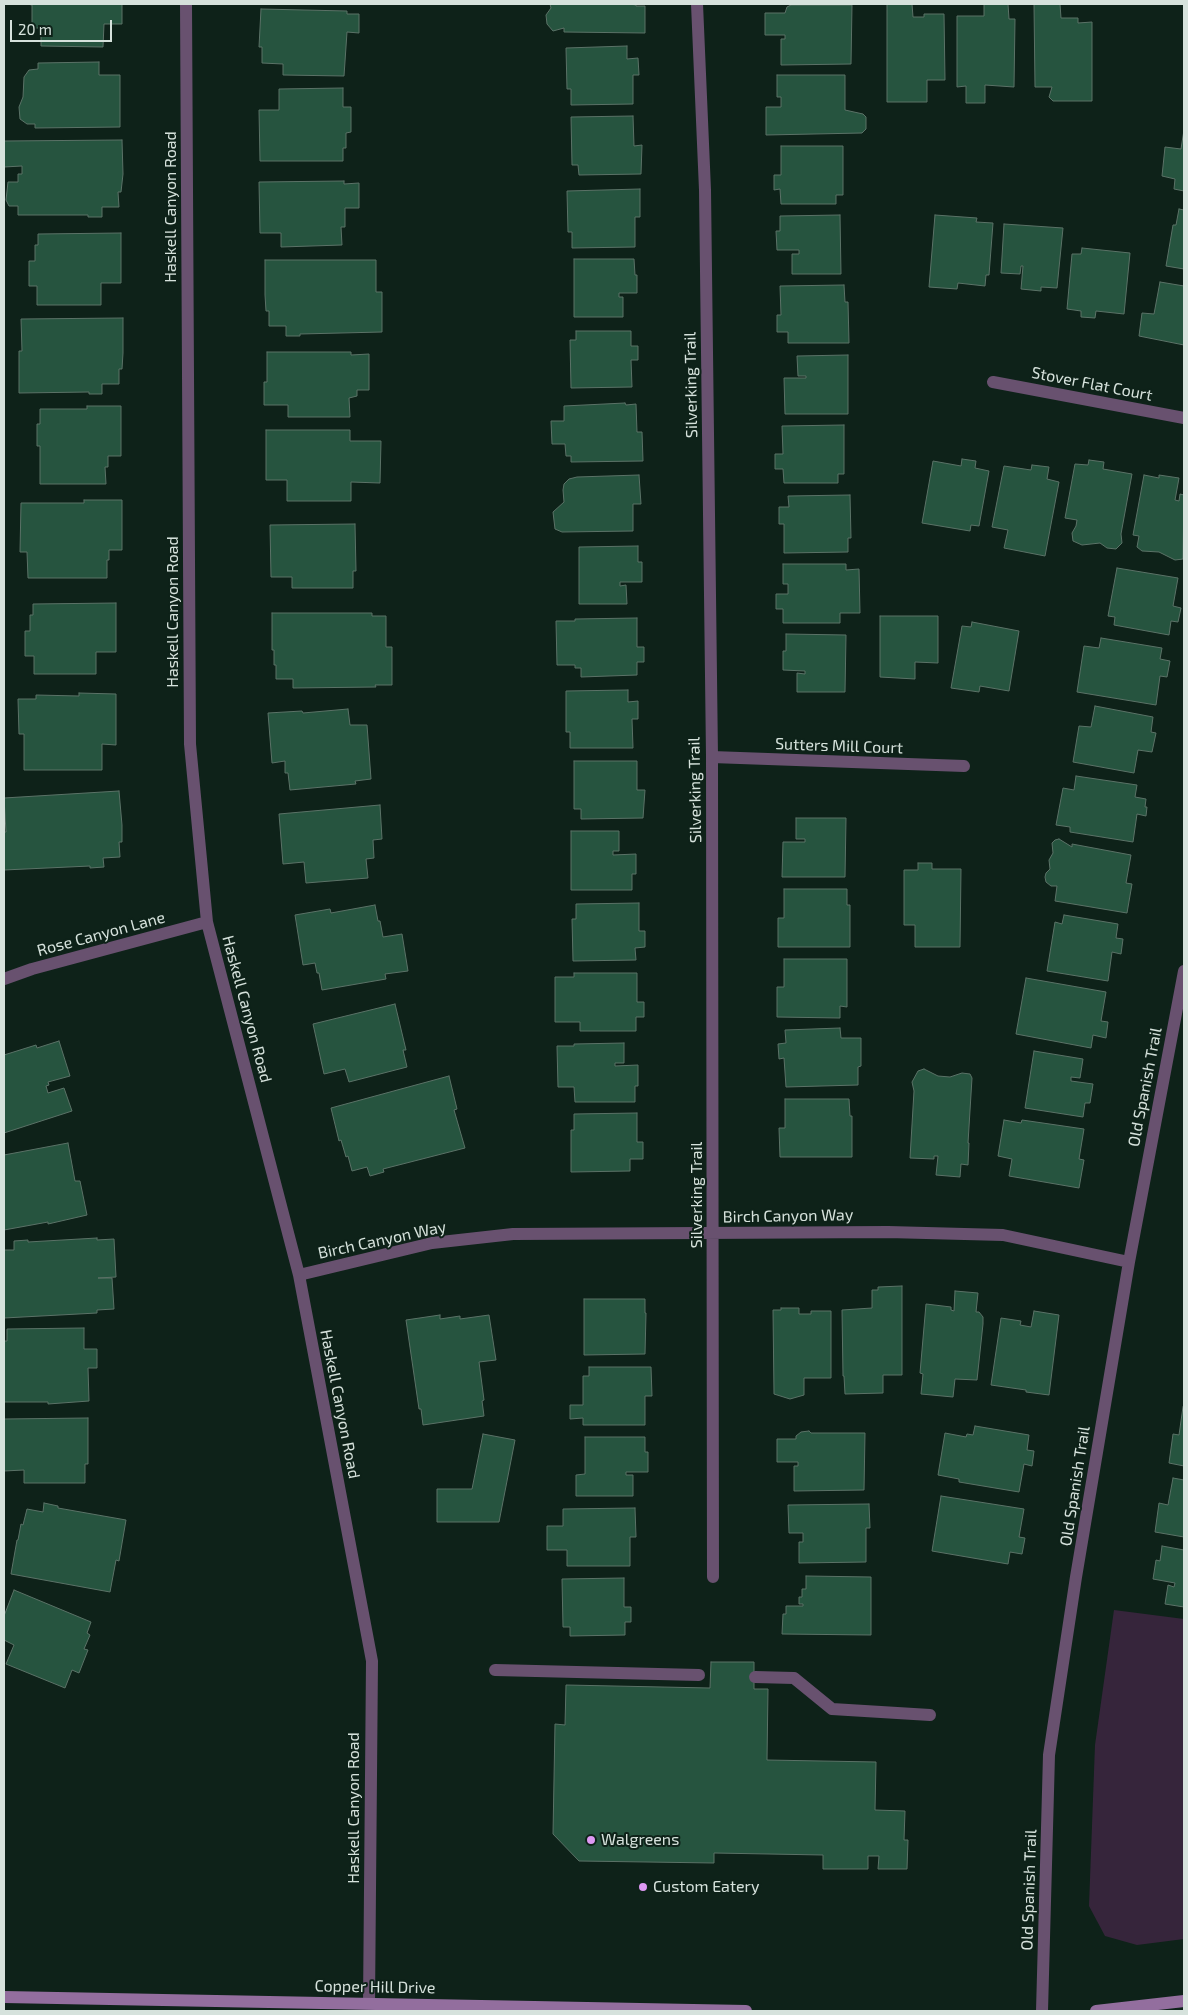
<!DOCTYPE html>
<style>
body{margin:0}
#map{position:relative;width:1188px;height:2015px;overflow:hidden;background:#0e2219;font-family:"Exo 2",sans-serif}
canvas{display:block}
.frame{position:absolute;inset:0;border:5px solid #d6e2dc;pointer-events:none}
.scale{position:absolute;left:10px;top:20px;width:102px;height:22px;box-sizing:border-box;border:2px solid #d6e2dc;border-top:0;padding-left:6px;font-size:15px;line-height:18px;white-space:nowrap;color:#d6e2dc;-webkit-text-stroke:4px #0e2219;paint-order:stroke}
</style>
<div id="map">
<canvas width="1188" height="2015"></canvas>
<div class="frame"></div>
<div class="scale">20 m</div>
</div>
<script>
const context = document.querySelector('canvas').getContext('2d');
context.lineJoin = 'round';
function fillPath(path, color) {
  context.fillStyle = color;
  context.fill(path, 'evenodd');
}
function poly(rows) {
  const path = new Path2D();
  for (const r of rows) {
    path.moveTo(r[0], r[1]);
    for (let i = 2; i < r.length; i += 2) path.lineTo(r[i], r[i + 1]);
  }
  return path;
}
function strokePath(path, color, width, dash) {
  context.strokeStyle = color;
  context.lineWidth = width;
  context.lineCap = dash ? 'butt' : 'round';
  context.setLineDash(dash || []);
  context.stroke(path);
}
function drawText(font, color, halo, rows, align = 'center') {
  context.font = font + ' "Exo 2",sans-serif';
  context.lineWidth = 4;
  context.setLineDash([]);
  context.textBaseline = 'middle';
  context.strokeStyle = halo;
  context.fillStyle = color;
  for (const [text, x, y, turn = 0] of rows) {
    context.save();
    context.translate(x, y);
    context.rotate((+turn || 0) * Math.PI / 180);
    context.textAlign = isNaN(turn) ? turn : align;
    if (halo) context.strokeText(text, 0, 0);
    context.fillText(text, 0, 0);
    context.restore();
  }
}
const green = poly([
 [1114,1610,1184,1619,1184,1939,1137,1945,1105,1936,1089,1906,1095,1745]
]);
const building = poly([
 [27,4,122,4,122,24,104,24,103,47,41,46,41,28,32,28,32,5,27,4],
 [550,4,630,4,636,5,636,6,645,6,645,33,564,32,564,28,553,31,547,24,546,15,551,8,550,4],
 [887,4,912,4,913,17,924,17,924,14,944,14,945,80,927,80,927,102,887,102,887,4],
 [984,4,1008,4,1009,19,1015,19,1014,87,985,85,985,103,966,103,966,86,957,87,957,16,984,16,984,4],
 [1034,4,1060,4,1061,18,1078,18,1078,23,1092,22,1092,101,1053,101,1049,97,1052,87,1035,87,1034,4],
 [791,5,852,5,851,64,781,65,781,39,785,39,785,35,765,35,765,13,785,13,787,7,791,5],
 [261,9,347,11,347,14,359,14,359,33,347,32,344,76,283,75,283,64,262,63,262,47,259,47,261,9],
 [627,46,627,59,638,58,639,75,633,75,633,104,571,105,571,89,567,89,566,48,627,46],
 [99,62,99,75,120,75,120,127,35,128,35,124,27,124,20,119,19,107,23,97,24,77,29,70,38,69,38,63,99,62],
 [777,75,845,75,845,110,863,114,866,117,866,129,862,133,766,135,766,107,781,107,781,97,777,97,777,75],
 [343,88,343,107,351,107,351,132,346,133,346,148,343,148,343,161,260,161,259,110,279,110,279,89,343,88],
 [633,116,634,146,642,145,641,174,579,175,578,165,572,165,571,117,633,116],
 [1184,130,1184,191,1174,189,1175,179,1162,176,1165,147,1181,149,1184,130],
 [122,140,123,174,121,192,118,192,119,207,102,207,102,217,88,217,88,215,18,215,18,206,9,206,6,200,8,182,18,182,18,174,22,174,22,166,4,167,4,141,122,140],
 [781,146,843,146,843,195,836,195,836,204,781,204,780,189,774,190,774,175,781,175,781,146],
 [344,181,344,184,359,183,359,208,345,208,345,227,341,227,342,245,281,247,281,233,260,233,259,182,344,181],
 [640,189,640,217,635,217,635,247,572,248,572,232,568,232,567,191,640,189],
 [1179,209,1184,210,1184,269,1166,266,1173,225,1176,225,1179,209],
 [840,215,841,274,792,274,792,254,799,254,799,250,777,250,776,231,780,231,780,216,840,215],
 [935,215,977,218,976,222,993,223,989,275,986,275,985,286,958,283,957,289,929,287,935,215],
 [1004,224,1063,228,1057,288,1041,287,1041,291,1021,289,1023,266,1021,266,1020,274,1001,273,1004,224],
 [121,233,121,283,101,283,101,305,37,305,37,286,29,286,29,261,35,261,35,245,38,245,38,234,121,233],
 [1082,248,1130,253,1124,314,1096,311,1095,318,1081,317,1081,311,1067,309,1072,254,1081,254,1082,248],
 [574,259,634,259,635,275,637,275,637,293,619,293,619,297,623,297,623,317,574,317,574,259],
 [265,260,376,260,376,292,382,292,382,332,300,334,300,336,286,336,286,326,269,326,269,311,266,311,265,295,265,260],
 [1160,282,1184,286,1184,345,1139,336,1142,313,1154,314,1160,282],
 [844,285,845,302,848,302,849,343,788,343,788,332,777,332,777,315,781,315,780,286,844,285],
 [123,318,123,353,122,369,119,369,119,384,102,384,102,394,89,394,89,392,19,393,19,351,22,351,21,319,123,318],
 [576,331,631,331,631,346,638,346,638,360,631,360,632,387,571,388,570,340,576,340,576,331],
 [267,352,351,352,351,355,369,354,369,390,357,390,357,396,349,398,350,417,288,417,288,405,264,405,264,382,267,382,267,352],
 [848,355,848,414,785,414,784,378,806,378,806,376,798,376,797,356,848,355],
 [625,403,626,405,636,404,637,432,642,432,643,461,571,462,571,456,566,456,565,444,552,444,551,421,564,421,564,406,625,403],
 [87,406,121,406,121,456,108,456,108,467,105,467,106,484,40,484,40,446,37,446,37,424,40,424,40,409,87,409,87,406],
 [844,425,844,474,838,474,838,483,784,483,783,469,775,469,775,454,783,454,782,426,844,425],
 [266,430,350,430,350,441,381,441,380,483,351,482,351,501,287,501,287,480,266,480,266,430],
 [962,459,976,461,975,468,989,471,979,526,971,525,970,531,922,523,933,461,961,466,962,459],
 [1089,460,1104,462,1103,469,1132,474,1121,534,1122,543,1116,549,1107,548,1100,543,1082,545,1073,541,1072,533,1076,526,1077,520,1065,518,1075,464,1088,465,1089,460],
 [1032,465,1049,467,1047,479,1059,482,1045,556,1004,548,1008,530,992,527,1004,466,1031,470,1032,465],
 [639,475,641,504,633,504,633,531,562,532,555,529,553,512,564,502,563,490,564,484,569,479,577,477,639,475],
 [1144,475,1159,478,1159,475,1179,478,1175,500,1179,501,1180,494,1184,495,1183,559,1175,560,1159,552,1142,551,1137,547,1139,536,1133,535,1144,475],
 [850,495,851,538,848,538,848,552,784,553,784,524,779,524,779,507,789,507,788,496,850,495],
 [84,500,122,500,122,550,109,550,109,560,107,560,107,578,28,578,27,552,20,552,21,503,84,503,84,500],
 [355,524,356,571,353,571,353,588,292,588,292,577,271,577,270,525,355,524],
 [638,546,638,562,642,562,642,582,620,582,620,586,626,585,627,604,579,604,579,547,638,546],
 [783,564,846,564,846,570,859,569,860,613,840,613,840,623,783,623,783,609,776,609,776,594,788,594,788,584,783,584,783,564],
 [1117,568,1178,578,1173,606,1181,608,1178,622,1171,621,1169,635,1114,625,1115,617,1108,616,1117,568],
 [116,603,116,652,96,652,96,674,34,674,34,656,25,656,25,631,30,631,30,615,33,615,33,604,116,603],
 [272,613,372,613,372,616,386,616,386,647,392,647,392,685,375,685,376,687,293,688,293,679,276,679,276,665,274,665,274,650,272,650,272,613],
 [880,616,938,616,938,663,915,662,915,679,880,677,880,616],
 [637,618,637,647,644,647,644,662,637,662,637,675,581,677,581,668,575,668,575,665,557,665,556,621,575,621,575,619,637,618],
 [972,622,1019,631,1009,691,980,686,979,692,951,688,962,626,971,627,972,622],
 [786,634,846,635,845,692,797,692,797,673,805,674,805,671,783,670,783,651,786,651,786,634],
 [1101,638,1162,648,1160,659,1170,661,1167,677,1160,676,1156,705,1077,692,1084,646,1099,648,1101,638],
 [628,690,628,702,638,701,638,719,632,719,633,748,570,748,570,732,566,732,566,691,628,690],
 [79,693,116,694,116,745,102,744,102,770,24,770,24,734,19,734,18,699,36,699,36,695,79,696,79,693],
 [1095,706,1153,717,1151,732,1156,733,1152,752,1138,750,1134,773,1073,762,1079,726,1091,727,1095,706],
 [348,709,350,725,367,725,371,779,355,781,356,784,290,790,288,773,285,773,285,761,272,763,268,713,302,711,303,713,348,709],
 [574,761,637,761,637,790,645,790,643,818,581,819,581,809,574,809,574,761],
 [1076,776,1137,785,1135,797,1146,799,1145,807,1147,807,1146,816,1137,814,1133,842,1070,832,1070,827,1056,825,1063,788,1074,790,1076,776],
 [119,791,122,825,122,842,119,842,120,857,103,858,104,867,90,868,90,866,4,870,4,832,6,832,4,798,119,791],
 [380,805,382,839,373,840,374,858,366,859,368,878,306,883,304,862,283,864,279,814,380,805],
 [796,818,846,818,845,877,782,877,783,842,805,842,805,839,796,839,796,818],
 [571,831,619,831,619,851,613,851,613,855,636,854,636,874,632,874,632,890,571,890,571,831],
 [1059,839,1072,847,1072,844,1131,855,1126,883,1132,884,1127,913,1055,901,1057,886,1051,886,1046,882,1045,877,1046,873,1050,869,1049,860,1053,853,1052,843,1055,840,1059,839],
 [918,863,932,863,932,869,961,869,960,947,915,947,915,925,904,925,904,870,918,870,918,863],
 [784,889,847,889,847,905,850,905,850,947,778,947,778,918,784,918,784,889],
 [639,903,639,931,645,931,645,947,635,948,636,960,573,961,572,919,576,919,576,904,639,903],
 [375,905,378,921,380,921,383,937,402,934,408,971,385,974,386,979,322,990,319,973,317,973,315,963,303,965,295,915,330,909,331,913,375,905],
 [1064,915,1118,924,1116,938,1123,939,1121,954,1112,952,1108,981,1047,971,1055,922,1062,924,1064,915],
 [784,959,847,959,847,1007,840,1006,840,1018,777,1017,777,987,784,987,784,959],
 [574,973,637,973,637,1002,644,1002,644,1017,636,1017,636,1031,580,1031,580,1022,555,1022,555,977,574,977,574,973],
 [1026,978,1106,992,1101,1021,1108,1022,1106,1038,1093,1035,1091,1048,1016,1034,1026,978],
 [395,1004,406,1050,403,1050,407,1067,349,1082,345,1069,324,1074,313,1024,395,1004],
 [840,1028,841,1038,861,1038,861,1066,858,1067,858,1085,786,1087,784,1058,779,1059,778,1044,786,1043,785,1030,840,1028],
 [59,1041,70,1076,48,1082,49,1085,46,1086,48,1093,64,1088,72,1111,4,1133,4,1055,36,1045,37,1048,59,1041],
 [624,1043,624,1063,615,1063,615,1066,638,1065,638,1086,635,1086,635,1102,575,1102,574,1087,558,1087,557,1046,574,1046,574,1044,624,1043],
 [1034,1051,1083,1059,1080,1078,1071,1077,1071,1081,1093,1084,1090,1103,1085,1103,1083,1117,1025,1108,1034,1051],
 [924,1069,938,1076,950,1077,962,1073,970,1074,972,1078,968,1143,969,1143,968,1165,961,1164,960,1177,936,1175,938,1156,934,1156,934,1159,910,1158,914,1091,912,1082,918,1071,924,1069],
 [449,1076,457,1109,454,1110,465,1148,383,1169,384,1172,370,1176,367,1167,352,1171,348,1156,346,1157,341,1140,339,1141,331,1108,449,1076],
 [785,1099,849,1099,850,1116,852,1116,852,1157,780,1157,779,1128,785,1128,785,1099],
 [637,1113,637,1142,643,1142,643,1159,630,1159,630,1171,571,1172,571,1130,574,1130,574,1114,637,1113],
 [1004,1120,1021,1123,1022,1120,1084,1129,1079,1159,1084,1160,1079,1188,1009,1176,1012,1159,998,1156,1004,1120],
 [68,1143,75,1181,80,1181,87,1215,48,1224,48,1222,4,1230,4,1155,68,1143],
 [97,1238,97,1240,114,1239,116,1277,98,1278,112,1278,114,1309,97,1310,97,1313,4,1318,4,1250,14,1250,14,1241,28,1240,28,1242,97,1238],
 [902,1286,902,1375,883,1375,883,1393,845,1394,844,1376,843,1376,842,1310,872,1308,872,1290,878,1290,878,1287,902,1286],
 [955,1291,978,1293,976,1312,979,1312,983,1317,983,1324,977,1380,955,1379,953,1397,921,1394,923,1374,920,1373,926,1304,951,1307,951,1310,954,1311,955,1291],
 [584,1299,645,1299,645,1313,646,1313,645,1354,584,1355,584,1299],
 [781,1308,799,1308,799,1314,811,1314,811,1311,831,1311,831,1378,804,1378,804,1395,790,1399,774,1394,773,1310,781,1310,781,1308],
 [1034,1311,1059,1315,1049,1395,1026,1392,1026,1390,991,1385,1001,1318,1021,1321,1020,1325,1031,1327,1034,1311],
 [440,1315,440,1319,460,1316,460,1319,489,1315,496,1360,479,1362,484,1400,482,1401,484,1416,423,1425,421,1409,419,1409,406,1320,440,1315],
 [84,1328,84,1349,97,1349,97,1368,88,1368,89,1401,48,1404,48,1402,4,1402,4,1341,7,1341,7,1329,84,1328],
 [589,1367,651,1367,652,1396,645,1396,645,1425,583,1425,583,1418,570,1419,570,1405,583,1405,583,1376,589,1376,589,1367],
 [1183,1407,1184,1408,1184,1466,1169,1463,1173,1434,1179,1435,1183,1407],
 [88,1418,88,1464,85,1464,85,1483,24,1483,24,1470,4,1471,4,1419,88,1418],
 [975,1426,1029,1435,1027,1450,1034,1451,1032,1466,1024,1464,1019,1492,959,1482,959,1479,938,1475,945,1433,966,1437,967,1434,973,1435,975,1426],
 [809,1431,811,1433,865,1433,864,1490,794,1491,794,1466,798,1466,798,1462,777,1462,777,1439,796,1439,796,1436,801,1432,809,1431],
 [483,1434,515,1440,499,1522,437,1522,437,1489,472,1489,483,1434],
 [585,1437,645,1437,645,1452,648,1452,648,1472,626,1472,626,1475,633,1475,633,1496,576,1496,576,1475,585,1474,585,1437],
 [1173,1478,1184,1480,1184,1537,1155,1532,1159,1503,1168,1505,1173,1478],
 [941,1496,1024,1509,1019,1537,1025,1538,1022,1554,1010,1552,1008,1564,932,1551,941,1496],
 [44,1503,58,1506,58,1508,126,1520,119,1561,116,1560,110,1592,11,1574,17,1540,18,1540,21,1524,23,1525,27,1509,43,1512,44,1503],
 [869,1504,870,1528,866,1528,866,1562,799,1563,799,1542,803,1542,803,1533,789,1533,788,1505,869,1504],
 [635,1508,636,1537,630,1537,630,1566,567,1566,567,1550,547,1550,547,1526,563,1526,563,1509,635,1508],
 [1162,1546,1184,1550,1184,1607,1165,1604,1168,1585,1174,1587,1175,1583,1153,1579,1156,1560,1160,1561,1162,1546],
 [806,1576,871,1577,871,1635,782,1634,783,1614,786,1614,786,1606,803,1606,803,1604,799,1604,799,1597,802,1597,802,1589,806,1589,806,1576],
 [624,1578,624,1607,631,1607,631,1622,625,1622,625,1635,570,1636,570,1627,563,1627,562,1579,624,1578],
 [14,1590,91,1622,87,1633,90,1635,84,1649,88,1650,79,1673,72,1670,65,1688,6,1664,14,1645,4,1640,4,1616,14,1590],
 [711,1662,754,1662,754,1689,768,1689,767,1760,876,1762,875,1810,905,1811,904,1840,908,1840,907,1869,878,1869,879,1856,868,1856,868,1869,823,1869,823,1855,714,1853,714,1863,579,1861,553,1834,555,1724,565,1725,566,1685,710,1688,711,1662]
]);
const lane = poly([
 [495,1670,699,1675],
 [755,1677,794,1678,832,1709,930,1715]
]);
const street = poly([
 [186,4,190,744,207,922,299,1275,372,1661,369,2003],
 [697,4,705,190,712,757,713,1577],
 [993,382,1184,418],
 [712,757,964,766],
 [4,979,32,969,207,922],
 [299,1275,432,1243,513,1234,888,1232,1003,1235,1129,1262],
 [1042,2011,1049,1755,1076,1577,1129,1262,1184,971]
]);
const secondary = poly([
 [4,1997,746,2011],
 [1096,2011,1184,2001]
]);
const markers = [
 [591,1840,5,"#dd99f3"],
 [643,1887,5,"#dd99f3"]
];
const streetNames = [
 ["Haskell Canyon Road",171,207,-90],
 ["Stover Flat Court",1092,384,11],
 ["Silverking Trail",691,385,-91],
 ["Haskell Canyon Road",173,612,-90],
 ["Sutters Mill Court",839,746,2],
 ["Silverking Trail",695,790,-91],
 ["Rose Canyon Lane",101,934,-15],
 ["Haskell Canyon Road",247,1009,75],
 ["Old Spanish Trail",1145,1087,-79],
 ["Silverking Trail",697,1195,-90],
 ["Birch Canyon Way",788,1216,-1],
 ["Birch Canyon Way",382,1240,-12],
 ["Haskell Canyon Road",340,1404,79],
 ["Old Spanish Trail",1075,1486,-81],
 ["Haskell Canyon Road",354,1808,-90],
 ["Old Spanish Trail",1029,1890,-88],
 ["Copper Hill Drive",375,1987,1]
];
const poiNames = [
 ["Walgreens",601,1840],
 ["Custom Eatery",653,1887]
];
fillPath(green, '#36253b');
fillPath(building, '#26543f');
strokePath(building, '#5b7267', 1);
strokePath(lane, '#68516f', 12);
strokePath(street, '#68516f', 12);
strokePath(secondary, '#936e9e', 12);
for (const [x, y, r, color] of markers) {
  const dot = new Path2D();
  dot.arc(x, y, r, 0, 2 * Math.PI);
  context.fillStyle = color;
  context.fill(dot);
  strokePath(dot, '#0e2219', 2);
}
drawText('16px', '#d6e2dc', '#0e2219', streetNames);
drawText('16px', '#d6e2dc', '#0e2219', poiNames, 'left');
</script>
